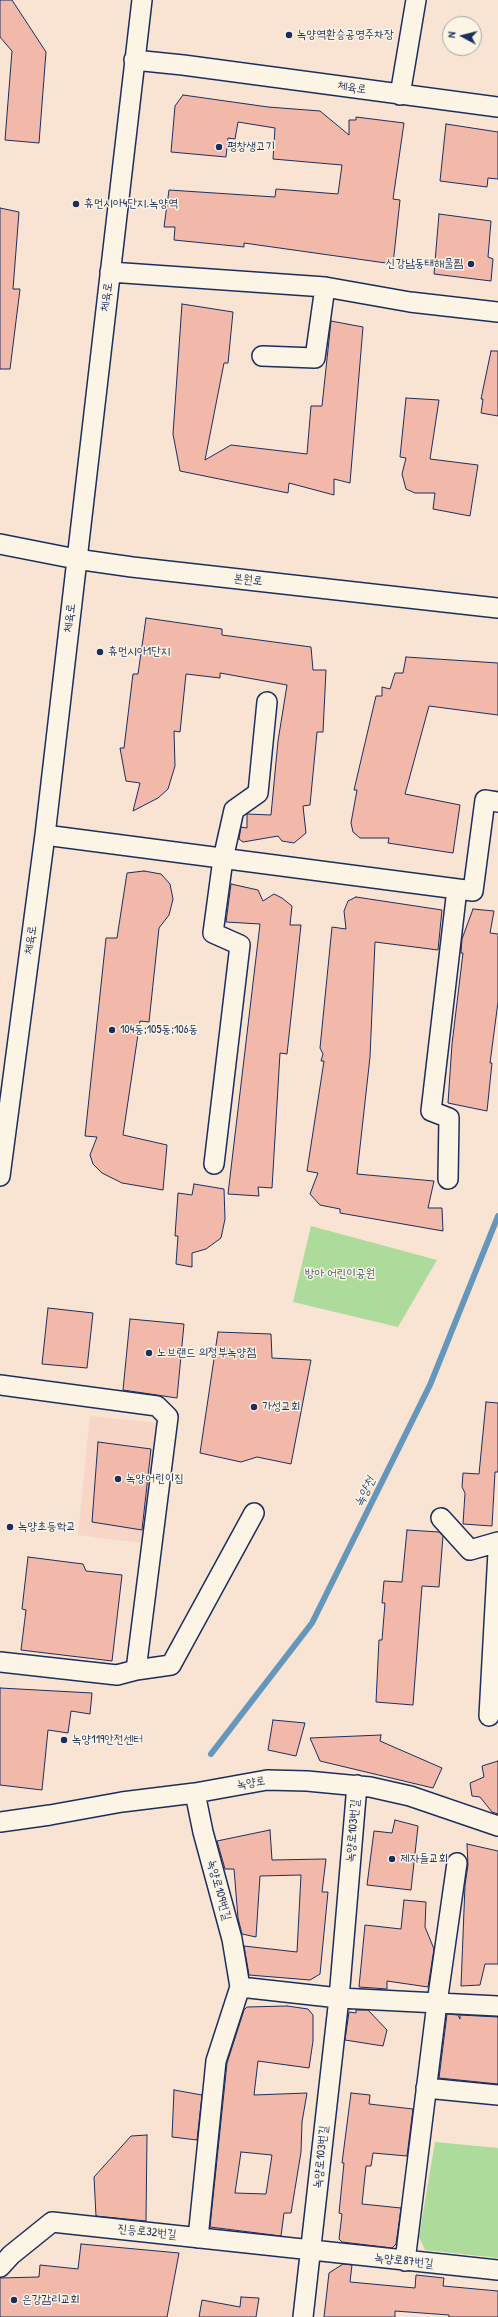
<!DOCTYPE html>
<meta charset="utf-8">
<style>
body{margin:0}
#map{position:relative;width:498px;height:2317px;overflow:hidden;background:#f9e3d3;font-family:"Patrick Hand",sans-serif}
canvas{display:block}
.north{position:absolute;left:442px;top:16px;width:40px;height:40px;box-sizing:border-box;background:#fcf5e5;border:1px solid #a2a6af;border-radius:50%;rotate:277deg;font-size:11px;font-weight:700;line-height:16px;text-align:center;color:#1b2f5e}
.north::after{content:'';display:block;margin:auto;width:14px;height:18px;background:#1b2f5e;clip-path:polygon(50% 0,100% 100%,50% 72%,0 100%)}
</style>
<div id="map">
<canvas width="498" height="2317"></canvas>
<div class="north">N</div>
</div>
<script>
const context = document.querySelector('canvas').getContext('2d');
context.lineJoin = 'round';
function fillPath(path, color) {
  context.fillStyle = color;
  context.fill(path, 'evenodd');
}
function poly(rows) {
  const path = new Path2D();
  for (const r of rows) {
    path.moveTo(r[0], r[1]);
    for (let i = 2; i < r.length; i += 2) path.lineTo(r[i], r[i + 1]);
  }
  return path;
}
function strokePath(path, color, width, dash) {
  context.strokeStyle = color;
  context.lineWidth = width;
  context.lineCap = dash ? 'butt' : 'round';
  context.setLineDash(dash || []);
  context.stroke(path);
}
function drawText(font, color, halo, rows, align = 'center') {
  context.font = font + ' "Patrick Hand","Poor Story",sans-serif';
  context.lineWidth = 3;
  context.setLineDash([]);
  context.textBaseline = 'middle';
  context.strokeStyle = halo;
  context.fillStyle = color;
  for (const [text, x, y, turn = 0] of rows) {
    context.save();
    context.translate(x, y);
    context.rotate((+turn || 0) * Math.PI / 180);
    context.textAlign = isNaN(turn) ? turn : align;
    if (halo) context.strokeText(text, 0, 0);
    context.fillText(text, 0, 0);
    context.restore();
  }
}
const built = poly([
 [90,1416,159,1423,143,1543,78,1535]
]);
const green = poly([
 [311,1226,437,1260,398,1327,293,1302],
 [435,2142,498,2148,498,2258,425,2250,419,2237]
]);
const stream = poly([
 [211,1754,312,1623,430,1385,498,1216]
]);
const building = poly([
 [0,0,12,0,46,52,39,143,5,140,12,51,0,37,0,0],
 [183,95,268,107,320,111,349,135,349,120,356,120,356,117,404,123,393,199,400,200,393,264,244,243,244,247,174,240,175,227,164,227,169,190,275,197,276,189,338,194,342,165,273,159,275,128,238,122,235,139,228,138,226,157,171,152,175,106,183,95],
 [446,124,498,132,498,179,488,178,487,187,440,181,446,124],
 [0,208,19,212,13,289,20,289,10,369,0,369,0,208],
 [439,214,491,221,488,257,493,259,491,281,434,274,439,214],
 [182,304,233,312,228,363,224,363,205,460,231,445,307,454,311,406,322,406,331,321,363,327,350,483,334,479,334,495,289,483,288,493,180,471,173,434,182,304],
 [491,351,498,351,498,416,481,413,483,399,481,399,491,351],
 [406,398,439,400,430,459,478,465,470,516,433,509,435,493,415,493,406,489,402,474,406,458,400,457,406,398],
 [146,618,222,629,222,635,311,647,313,670,326,670,323,732,317,732,310,805,303,806,306,833,294,843,282,841,278,836,243,842,239,839,241,827,247,828,247,814,271,815,278,741,287,685,220,673,220,678,186,674,180,732,174,731,175,766,168,789,158,798,133,811,140,783,126,781,120,748,124,748,133,674,138,674,146,618],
 [406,657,498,663,498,715,429,706,405,794,460,805,453,853,388,843,389,838,360,838,353,832,351,823,357,790,354,790,376,696,382,696,382,687,390,689,395,673,403,673,406,657],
 [144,871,161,874,170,884,173,899,169,915,159,928,149,1022,140,1021,123,1135,167,1145,163,1190,122,1183,102,1173,93,1164,90,1155,97,1137,85,1136,106,938,117,938,127,873,144,871],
 [231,884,258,890,263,901,274,894,282,898,292,906,290,925,301,925,287,1054,280,1053,272,1188,258,1187,259,1196,228,1194,260,924,226,922,231,884],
 [356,897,442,910,438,950,375,942,370,1057,357,1174,434,1181,428,1208,442,1208,443,1231,340,1213,340,1209,320,1205,310,1194,318,1173,307,1171,324,1061,321,1061,323,1054,320,1048,332,927,346,929,344,911,348,901,356,897],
 [473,909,494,911,490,933,498,934,498,1002,490,1063,492,1063,487,1111,448,1103,452,1044,463,953,461,953,462,939,473,909],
 [194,1184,224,1189,225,1219,221,1238,206,1249,192,1253,192,1267,176,1264,178,1236,175,1236,178,1193,192,1195,194,1184],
 [48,1308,93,1313,87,1368,42,1364,48,1308],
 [130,1319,184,1324,177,1398,123,1390,130,1319],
 [218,1332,271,1334,272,1358,311,1360,291,1464,257,1457,241,1462,200,1453,218,1332],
 [486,1402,498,1403,498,1472,495,1472,492,1526,463,1524,465,1493,462,1487,463,1473,479,1474,486,1402],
 [98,1442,151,1449,142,1530,92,1522,98,1442],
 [407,1530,439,1532,443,1536,439,1587,422,1586,413,1705,376,1702,379,1640,382,1640,385,1603,382,1603,384,1581,402,1582,407,1530],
 [28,1557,83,1564,86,1571,122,1575,112,1661,21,1650,26,1610,22,1609,28,1557],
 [0,1688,92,1693,90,1714,71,1711,68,1733,48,1730,42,1790,0,1785,0,1688],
 [273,1720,305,1723,296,1756,268,1750,273,1720],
 [381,1735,380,1741,442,1768,433,1788,320,1761,310,1738,381,1735],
 [498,1761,498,1814,492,1812,480,1797,472,1796,470,1783,484,1777,482,1766,498,1761],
 [395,1820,418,1826,411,1890,367,1885,374,1831,392,1833,395,1820],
 [270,1830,272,1860,326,1859,322,1892,328,1892,320,1974,310,1980,249,1975,244,1946,297,1952,301,1875,260,1876,256,1937,242,1934,238,1918,234,1869,225,1869,217,1841,270,1830],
 [467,1844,498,1851,498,1964,485,1964,480,1985,461,1986,465,1885,468,1865,467,1844],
 [404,1900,426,1902,425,1927,434,1949,428,1987,387,1981,387,1989,359,1987,365,1925,401,1929,404,1900],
 [287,2006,308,2009,313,2015,313,2041,309,2068,258,2061,254,2095,307,2093,302,2122,301,2152,291,2213,284,2213,281,2236,210,2227,227,2063,244,2010,247,2007,287,2006],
 [241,2152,272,2155,266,2194,235,2193,241,2152],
 [356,2010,368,2010,387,2030,383,2046,345,2040,349,2012,356,2013,356,2010],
 [447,2014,458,2015,460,2019,460,2015,498,2017,498,2084,439,2078,447,2014],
 [174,2090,202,2095,197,2140,172,2137,174,2090],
 [351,2093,370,2095,369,2104,413,2109,407,2156,373,2153,371,2166,366,2166,362,2204,401,2208,396,2244,392,2248,342,2242,339,2239,342,2214,339,2213,344,2163,342,2163,351,2093],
 [147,2135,146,2221,96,2216,94,2177,131,2136,147,2135],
 [81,2244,179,2253,167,2317,0,2317,0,2278,39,2277,40,2265,78,2269,81,2244],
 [343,2264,352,2265,350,2282,415,2288,416,2275,444,2278,443,2286,498,2291,498,2317,449,2317,449,2315,395,2311,395,2317,324,2317,329,2273,343,2264],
 [241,2297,259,2298,256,2317,199,2317,202,2300,240,2307,241,2297]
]);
const minor = poly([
 [134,60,183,65,498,107],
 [400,95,416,0],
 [110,272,325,287,410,302,498,312],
 [262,356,315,358,325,287],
 [0,544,76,559,132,567,498,608],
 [45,835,473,891,485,800,498,802],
 [214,1164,240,945,213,933,223,859,234,810,258,793,267,702],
 [0,1176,45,835,142,0],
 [448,1179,449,1118,431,1111,457,889],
 [0,1385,157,1406,168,1417,136,1670,117,1675,0,1662],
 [441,1518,470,1550,498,1542],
 [136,1670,171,1665,254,1513],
 [489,1716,498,1552],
 [195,1793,203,1832,232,1939,240,1987,216,2061,198,2238],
 [0,1822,50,1815,122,1802,195,1793,267,1780,307,1781,370,1787,410,1796,498,1826],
 [240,1987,339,1998,498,2006],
 [426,2088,498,2095],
 [405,2261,437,2003,457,1863],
 [0,2267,11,2255,52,2222,498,2270],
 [303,2317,339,1998,357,1785]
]);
const markers = [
 [289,35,4,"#1b2f5e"],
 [219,147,4,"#1b2f5e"],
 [76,204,4,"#1b2f5e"],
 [471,264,4,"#1b2f5e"],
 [100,652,4,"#1b2f5e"],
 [112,1030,4,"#1b2f5e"],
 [149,1353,4,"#1b2f5e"],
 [254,1407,4,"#1b2f5e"],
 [118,1479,4,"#1b2f5e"],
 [10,1527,4,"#1b2f5e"],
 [64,1740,4,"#1b2f5e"],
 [392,1859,4,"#1b2f5e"],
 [14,2300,4,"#1b2f5e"]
];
const poiNames = [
 ["녹양역환승공영주차장",297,35],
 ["평창생고기",227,147],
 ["휴먼시아4단지.녹양역",84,204],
 ["신강남동태해물찜",463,264,"right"],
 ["휴먼시아1단지",108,652],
 ["104동;105동;106동",120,1030],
 ["노브랜드 의정부녹양점",157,1353],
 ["가성교회",262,1407],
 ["녹양어린이집",126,1479],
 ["녹양초등학교",18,1527],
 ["녹양119안전센터",72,1740],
 ["제자들교회",400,1859],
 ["은강감리교회",22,2300]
];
const streetNames = [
 ["체육로",352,88,8],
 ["체육로",107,297,-83],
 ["본원로",248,580,6],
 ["체육로",70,618,-84],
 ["체육로",31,940,-82],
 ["녹양로",251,1783,-9],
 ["녹양로103번길",353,1831,-85],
 ["녹양로109번길",219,1890,75],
 ["녹양로103번길",321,2157,-84],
 ["진등로32번길",147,2232,6],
 ["녹양로87번길",404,2261,6]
];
const parkNames = [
 ["방아 어린이공원",340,1274]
];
const waterNames = [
 ["녹양천",365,1492,-64]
];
fillPath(built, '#f7d6c7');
fillPath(green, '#addb9b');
strokePath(stream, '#6596bb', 6);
fillPath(building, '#f2b9aa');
strokePath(building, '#1b2f5e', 1);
strokePath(minor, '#1b2f5e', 22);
strokePath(minor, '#fcf5e5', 19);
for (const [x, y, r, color] of markers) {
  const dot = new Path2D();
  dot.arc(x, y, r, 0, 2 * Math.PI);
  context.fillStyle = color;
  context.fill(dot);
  strokePath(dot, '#fcf5e5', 1.5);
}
drawText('12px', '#1b2f5e', '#fcf5e5', poiNames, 'left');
drawText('12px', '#1b2f5e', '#fcf5e5', streetNames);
drawText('12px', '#405a6d', '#fcf5e5', parkNames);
drawText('italic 13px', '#34517d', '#fcf5e5', waterNames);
</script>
